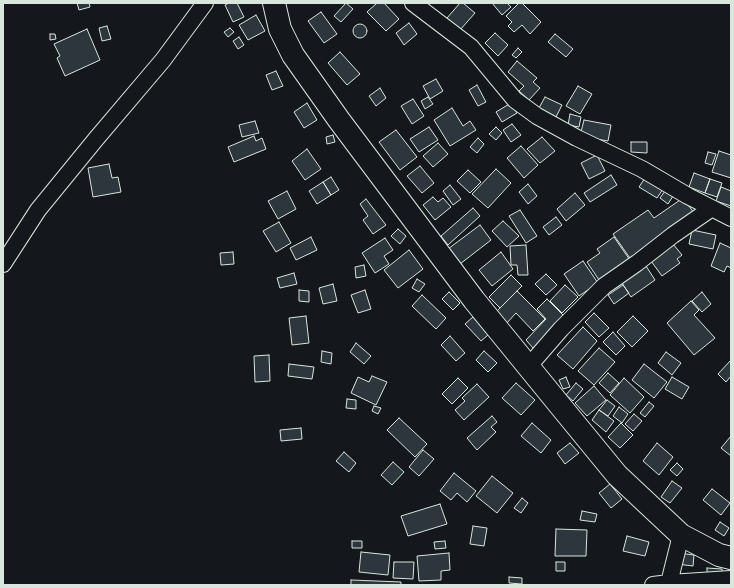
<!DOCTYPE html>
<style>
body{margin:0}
#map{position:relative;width:734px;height:588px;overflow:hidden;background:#14181c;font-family:Roboto,sans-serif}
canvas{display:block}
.frame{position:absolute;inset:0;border:4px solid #d8e6dc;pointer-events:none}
</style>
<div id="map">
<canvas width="734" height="588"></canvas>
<div class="frame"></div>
</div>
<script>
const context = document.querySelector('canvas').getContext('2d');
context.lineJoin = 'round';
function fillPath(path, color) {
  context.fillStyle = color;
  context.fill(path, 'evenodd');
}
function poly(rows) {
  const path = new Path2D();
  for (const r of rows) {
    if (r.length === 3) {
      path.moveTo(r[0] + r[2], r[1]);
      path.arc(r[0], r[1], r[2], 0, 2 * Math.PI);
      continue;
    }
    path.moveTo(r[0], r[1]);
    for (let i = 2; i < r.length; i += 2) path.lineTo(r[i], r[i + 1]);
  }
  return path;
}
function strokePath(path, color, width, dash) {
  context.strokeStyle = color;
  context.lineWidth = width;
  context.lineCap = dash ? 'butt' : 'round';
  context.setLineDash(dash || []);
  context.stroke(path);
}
const building = poly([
 [77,3,89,3,90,7,79,10,77,3],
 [229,3,237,3,244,17,233,22,225,5,229,3],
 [346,3,353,9,341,22,334,16,346,3],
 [377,3,384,3,399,19,386,31,367,12,377,3],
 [460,3,463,3,475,13,460,30,447,18,460,3],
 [492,3,507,3,511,7,502,15,492,3],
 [519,3,522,3,541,22,530,34,522,25,514,32,508,26,512,22,506,16,519,3],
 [321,12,337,34,324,43,308,21,321,12],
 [256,15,265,31,248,40,239,25,256,15],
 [409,23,417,34,404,45,396,33,409,23],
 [360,31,7],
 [107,26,111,39,102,41,99,28,107,26],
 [230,28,234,32,228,37,224,32,230,28],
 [87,29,100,60,65,76,57,58,60,56,54,44,87,29],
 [495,33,508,45,498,56,485,43,495,33],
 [50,34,55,34,56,39,50,40,50,34],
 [555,34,573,49,566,57,548,42,555,34],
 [239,37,244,45,238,49,233,41,239,37],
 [518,48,522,52,516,58,512,55,518,48],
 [340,52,360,74,347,85,328,63,340,52],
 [517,61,537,78,533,82,540,88,529,100,519,91,524,86,508,72,517,61],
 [276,71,283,86,272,90,266,75,276,71],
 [436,79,443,91,430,99,423,86,436,79],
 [477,85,486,102,478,106,469,90,477,85],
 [578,86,592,94,580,114,566,106,578,86],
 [380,88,386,98,376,106,369,96,380,88],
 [428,97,433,104,425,109,421,101,428,97],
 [545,97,562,105,556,117,539,108,545,97],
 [413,99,424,116,412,124,401,106,413,99],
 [307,103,317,120,304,128,294,112,307,103],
 [511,103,517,113,502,122,496,112,511,103],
 [452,108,463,126,470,121,476,130,450,146,434,120,452,108],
 [570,114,581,117,579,127,568,125,570,114],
 [584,120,611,125,608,141,580,136,584,120],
 [255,121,259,133,242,137,239,125,255,121],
 [512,124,521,135,511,142,503,130,512,124],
 [429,127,438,140,419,152,410,139,429,127],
 [496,127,502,133,496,140,489,134,496,127],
 [396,130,417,157,400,170,379,142,396,130],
 [333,135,335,142,327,144,326,137,333,135],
 [254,136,256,141,262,138,266,149,234,162,228,147,254,136],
 [542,137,555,151,540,163,527,149,542,137],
 [478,138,484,144,477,153,470,147,478,138],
 [631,142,647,142,647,153,631,152,631,142],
 [438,143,448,154,433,167,423,156,438,143],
 [521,146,538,165,524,178,507,158,521,146],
 [307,149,321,169,305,180,292,161,307,149],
 [719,151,731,155,731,178,712,172,719,151],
 [708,152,716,154,712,165,705,163,708,152],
 [597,155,605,171,589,179,581,163,597,155],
 [109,164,112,178,118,177,121,192,93,197,88,168,109,164],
 [420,166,434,183,422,193,407,176,420,166],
 [496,169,511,183,488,208,472,194,496,169],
 [468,170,481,182,470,193,457,181,468,170],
 [694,173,710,179,705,193,689,187,694,173],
 [611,175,617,185,590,202,584,193,611,175],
 [331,177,339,190,331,195,323,182,331,177],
 [645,178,663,189,657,198,639,187,645,178],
 [710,179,722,183,717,197,705,193,710,179],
 [323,182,331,195,317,204,309,191,323,182],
 [528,184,537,196,528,204,519,192,528,184],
 [450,185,461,199,453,205,443,191,450,185],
 [721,187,731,191,731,206,716,201,721,187],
 [287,191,296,209,278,219,268,201,287,191],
 [665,191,673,196,668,204,660,198,665,191],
 [575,193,585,205,566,221,557,209,575,193],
 [433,197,438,202,443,198,451,207,435,220,423,205,433,197],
 [683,198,694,213,639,251,642,254,632,261,613,234,648,210,654,218,683,198],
 [366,199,386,225,373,234,363,220,368,216,360,204,366,199],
 [473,208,480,216,448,245,441,236,473,208],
 [520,210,537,236,526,243,509,216,520,210],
 [556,217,562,225,549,235,543,227,556,217],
 [503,221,519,236,507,247,492,231,503,221],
 [279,222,291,243,276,252,263,231,279,222],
 [480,225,491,240,460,264,448,249,480,225],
 [398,229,406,236,400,244,391,236,398,229],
 [692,230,716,235,713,249,689,244,692,230],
 [311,237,317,250,296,260,290,248,311,237],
 [614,237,632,263,601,283,587,262,600,253,597,249,614,237],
 [385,238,393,250,384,256,389,264,375,273,362,253,385,238],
 [720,243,731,248,731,268,727,266,724,272,711,266,720,243],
 [673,244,682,255,677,259,680,263,662,276,651,261,673,244],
 [526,245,528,275,518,275,517,265,511,265,510,246,526,245],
 [409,250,423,269,398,288,384,270,409,250],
 [233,252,234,264,221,265,220,253,233,252],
 [501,252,513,269,492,286,479,270,501,252],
 [583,261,598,283,579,296,564,274,583,261],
 [364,265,366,276,356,278,355,267,364,265],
 [646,266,655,280,631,297,622,283,646,266],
 [294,273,297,284,280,288,277,278,294,273],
 [546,274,557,285,546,295,535,284,546,274],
 [511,275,522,286,500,308,489,297,511,275],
 [417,279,425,284,419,292,412,288,417,279],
 [333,284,337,301,323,304,319,288,333,284],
 [565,285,578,297,562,313,550,301,565,285],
 [623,285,629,293,614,304,608,295,623,285],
 [299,290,309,291,309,302,299,301,299,290],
 [365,290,371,309,358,313,351,295,365,290],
 [517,291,545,319,533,331,516,313,506,324,495,313,517,291],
 [449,292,460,303,453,310,442,299,449,292],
 [702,292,711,304,702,312,692,301,702,292],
 [422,295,446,318,436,329,412,306,422,295],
 [547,299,564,316,533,348,526,340,546,319,537,309,547,299],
 [691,301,699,310,694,315,715,338,694,355,667,323,691,301],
 [594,313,609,328,599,337,585,322,594,313],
 [306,316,309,343,292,345,289,318,306,316],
 [633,316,648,331,632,347,617,332,633,316],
 [473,317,488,335,481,341,465,324,473,317],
 [583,327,597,341,573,369,557,355,583,327],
 [613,332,625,346,616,355,603,342,613,332],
 [450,336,465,353,456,361,441,345,450,336],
 [356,343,371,356,364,364,350,352,356,343],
 [599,348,615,362,594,385,578,371,599,348],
 [322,351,332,353,331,364,321,362,322,351],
 [484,351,497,363,488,372,476,360,484,351],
 [666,352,681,363,672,375,658,363,666,352],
 [269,355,270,381,255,382,254,356,269,355],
 [731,360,731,376,726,382,718,374,731,360],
 [289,364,314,367,312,379,288,376,289,364],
 [644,364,667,382,654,398,632,380,644,364],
 [608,373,619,383,610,393,599,383,608,373],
 [372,376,387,382,376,405,351,393,358,377,369,382,372,376],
 [566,377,570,387,563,389,559,380,566,377],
 [672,377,689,387,682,399,665,389,672,377],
 [458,378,468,388,452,404,442,394,458,378],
 [624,378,644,397,630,413,610,395,624,378],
 [516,383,535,400,521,415,502,398,516,383],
 [576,383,583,389,573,401,566,395,576,383],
 [477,384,489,397,464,420,455,410,465,401,462,398,477,384],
 [594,386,606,400,587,416,575,403,594,386],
 [347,399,356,400,356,409,346,408,347,399],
 [607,400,615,406,608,416,599,410,607,400],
 [649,402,654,406,645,417,640,413,649,402],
 [374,406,381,408,378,414,372,411,374,406],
 [619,407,628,414,622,423,613,416,619,407],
 [599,410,614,421,606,432,592,420,599,410],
 [634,414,642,421,633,431,625,424,634,414],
 [492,416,497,422,491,427,496,432,477,450,467,438,492,416],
 [399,418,427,444,415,457,387,430,399,418],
 [532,423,551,440,541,453,521,436,532,423],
 [621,423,633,435,620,448,608,437,621,423],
 [301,428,302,439,281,441,280,430,301,428],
 [731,436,731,456,721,448,731,436],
 [570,443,579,453,565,464,557,453,570,443],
 [657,443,673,457,659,475,643,461,657,443],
 [423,450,434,459,419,476,409,467,423,450],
 [344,452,356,463,349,472,336,461,344,452],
 [393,462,404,472,392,485,381,475,393,462],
 [677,463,683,469,677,476,670,470,677,463],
 [454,473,476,491,467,502,457,493,451,500,440,491,454,473],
 [492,476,513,493,497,513,476,496,492,476],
 [672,481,682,488,670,503,661,497,672,481],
 [610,484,622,499,611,508,599,493,610,484],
 [712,489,730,503,721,515,703,500,712,489],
 [522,498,528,503,521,513,514,508,522,498],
 [440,504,447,524,408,536,401,516,440,504],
 [582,511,597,514,595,522,580,520,582,511],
 [720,522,729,528,724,536,715,530,720,522],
 [473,526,487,528,484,546,470,544,473,526],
 [556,529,587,530,586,556,555,556,556,529],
 [627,536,649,542,645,556,623,551,627,536],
 [352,541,362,541,362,548,352,548,352,541],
 [445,541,446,548,435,549,434,542,445,541],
 [361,552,390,555,388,575,359,572,361,552],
 [449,553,450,570,441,571,441,580,419,581,417,556,449,553],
 [678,553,694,555,693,566,677,564,678,553],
 [394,562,414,562,413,579,393,578,394,562],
 [556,562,565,562,565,571,556,571,556,562],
 [707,568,722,569,722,579,707,578,707,568],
 [509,577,522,578,522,584,509,583,509,577],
 [351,580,401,582,401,585,351,585,351,580]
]);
const street = poly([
 [413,3,471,47,515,100,537,116,577,138,642,169,688,196,731,218],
 [3,264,38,210,96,139,163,60,205,3],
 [528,367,561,329,604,286,637,263,673,235,712,208],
 [653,585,669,583,681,535],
 [669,585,669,583,731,579]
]);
const secondary = poly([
 [274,3,280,29,293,55,339,120,474,300,558,403,617,475,681,535,719,555,731,558]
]);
fillPath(building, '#2c363c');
strokePath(building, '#d8e6dc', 1);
strokePath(street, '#d8e6dc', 18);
strokePath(secondary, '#d8e6dc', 24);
strokePath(street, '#14181c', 16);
strokePath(secondary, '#14181c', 22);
</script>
